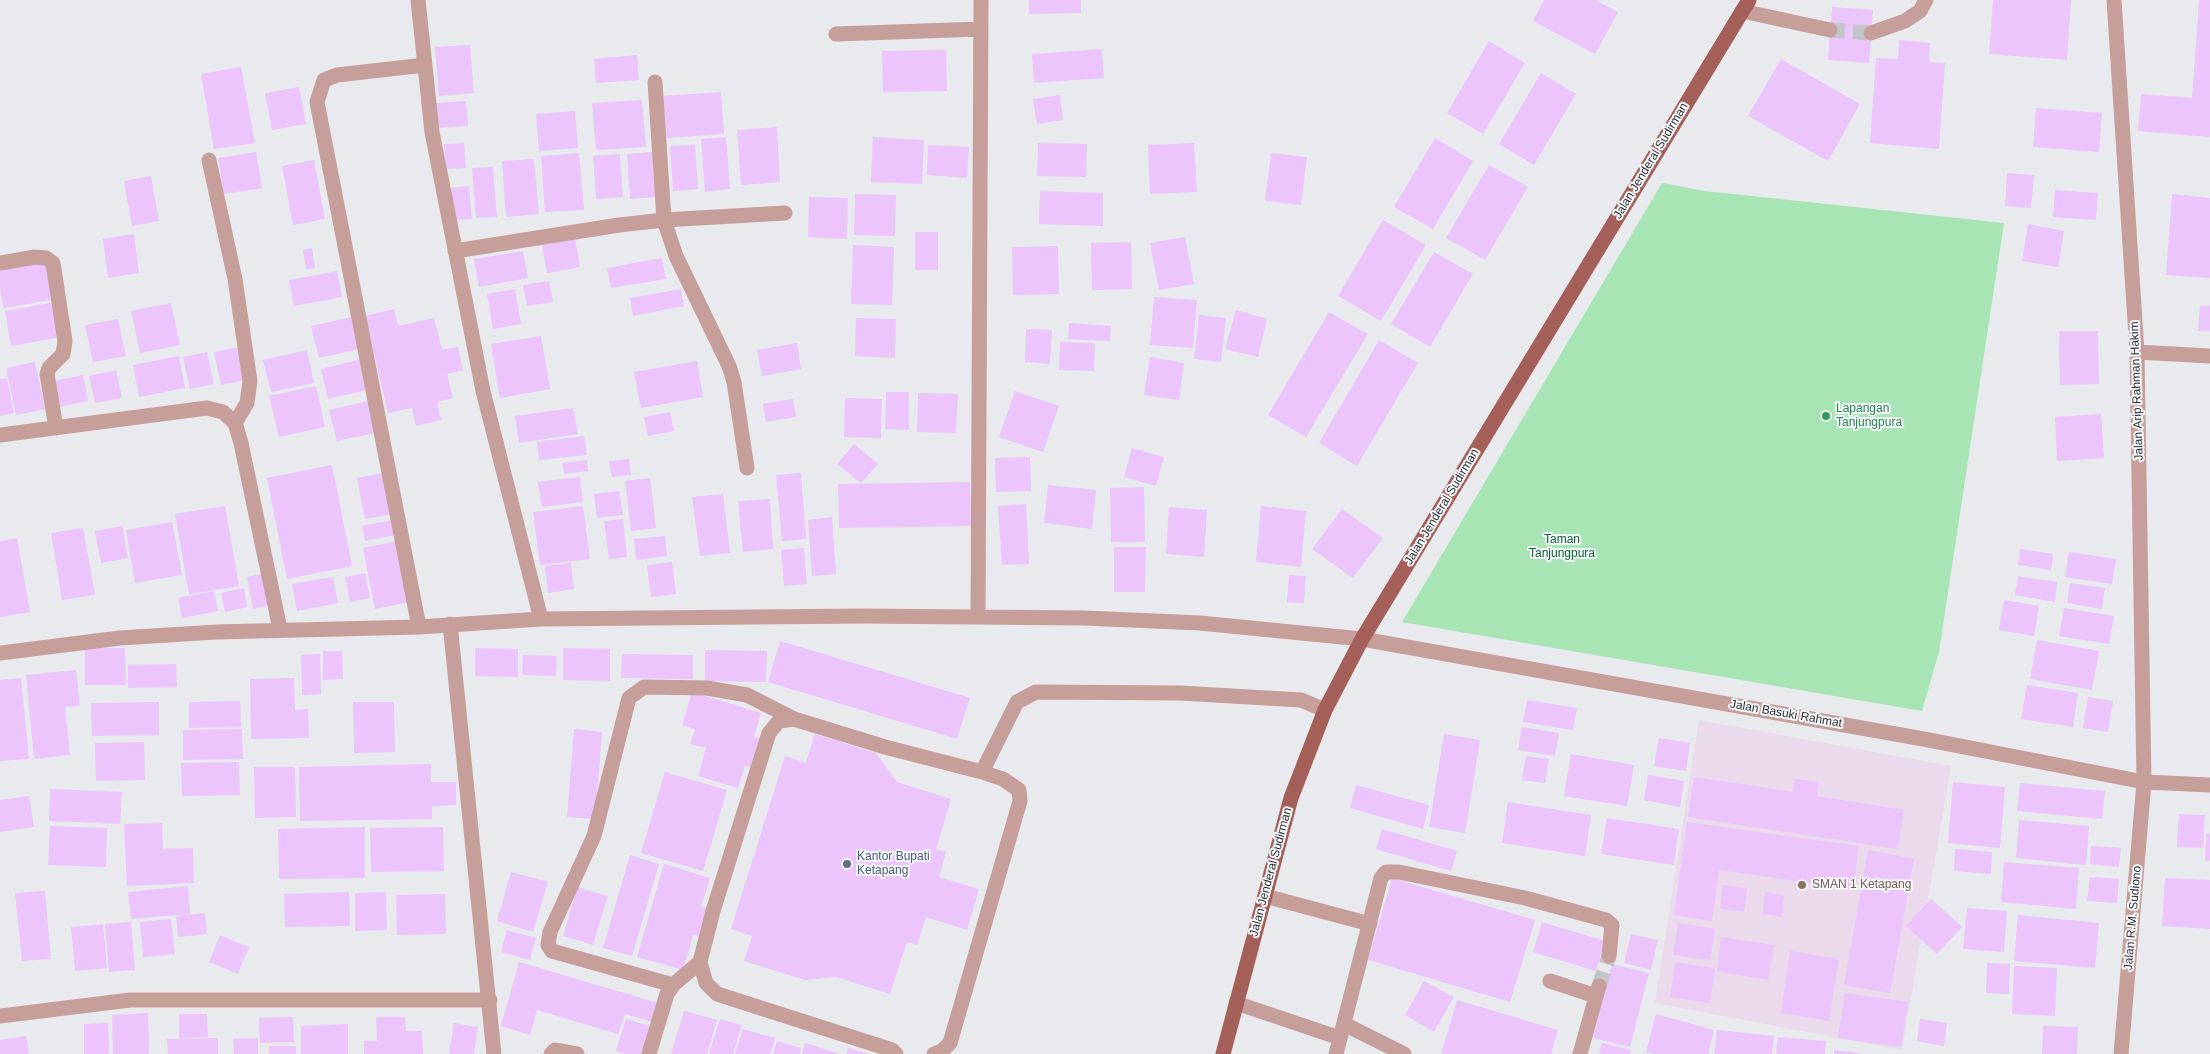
<!DOCTYPE html>
<style>
body{margin:0}
canvas{display:block;background:#e8eaed}
</style>
<canvas width="2210" height="1054"></canvas>
<script>
const context = document.querySelector('canvas').getContext('2d');
context.lineJoin = 'round';
function fillPath(path, color) {
  context.fillStyle = color;
  context.fill(path, 'evenodd');
}
function poly(rows) {
  const path = new Path2D();
  for (const r of rows) {
    path.moveTo(r[0], r[1]);
    for (let i = 2; i < r.length; i += 2) path.lineTo(r[i], r[i + 1]);
  }
  return path;
}
function strokePath(path, color, width, dash) {
  context.strokeStyle = color;
  context.lineWidth = width;
  context.lineCap = dash ? 'butt' : 'round';
  context.setLineDash(dash || []);
  context.stroke(path);
}
function drawText(font, color, halo, rows, align = 'center') {
  context.font = font + ' Helvetica,sans-serif';
  context.lineWidth = 4;
  context.setLineDash([]);
  context.textBaseline = 'middle';
  context.strokeStyle = halo;
  context.fillStyle = color;
  for (const [text, x, y, turn = 0] of rows) {
    context.save();
    context.translate(x, y);
    context.rotate((+turn || 0) * Math.PI / 180);
    context.textAlign = isNaN(turn) ? turn : align;
    if (halo) context.strokeText(text, 0, 0);
    context.fillText(text, 0, 0);
    context.restore();
  }
}
const education = poly([
 [1699,720,1951,766,1902,1050,1655,1003]
]);
const green = poly([
 [1662,183,1705,191,2004,223,1939,652,1922,711,1402,622]
]);
const building = poly([
 [1029,0,1081,0,1081,13,1029,14],
 [1544,0,1595,0,1618,12,1595,54,1533,21],
 [1993,0,2071,0,2067,60,1989,54],
 [2199,0,2210,0,2210,137,2138,131,2141,94,2192,98],
 [1832,7,1873,10,1869,63,1828,60],
 [1899,40,1930,43,1929,62,1945,63,1939,149,1870,143,1876,58,1898,59],
 [1489,41,1525,63,1483,134,1447,113],
 [470,45,474,93,439,96,435,47],
 [1102,49,1104,78,1034,83,1032,54],
 [946,50,947,91,883,92,882,51],
 [637,55,639,80,596,83,594,59],
 [1781,59,1860,104,1828,161,1748,116],
 [241,67,255,143,214,149,201,74],
 [1541,73,1576,94,1534,165,1499,144],
 [299,87,306,124,272,130,265,93],
 [721,92,724,134,666,138,663,96],
 [1060,95,1063,120,1037,124,1033,99],
 [642,100,646,147,596,150,592,103],
 [466,101,468,126,438,128,436,103],
 [2036,108,2102,113,2099,152,2033,147],
 [575,111,578,148,539,151,536,114],
 [777,127,780,182,741,185,737,130],
 [726,137,730,189,705,192,701,139],
 [873,137,924,140,922,184,871,182],
 [1435,138,1473,161,1433,229,1394,207],
 [464,143,466,168,446,169,444,144],
 [1038,143,1087,144,1086,177,1037,176],
 [1194,143,1197,192,1150,194,1148,145],
 [695,145,698,189,673,191,670,146],
 [928,145,969,147,967,178,927,175],
 [256,152,262,188,224,194,218,158],
 [652,152,655,197,630,199,627,154],
 [579,153,584,210,545,212,541,156],
 [1271,153,1307,157,1301,205,1265,201],
 [620,154,623,197,596,199,593,156],
 [534,159,539,214,506,217,502,161],
 [314,160,325,219,293,225,282,166],
 [1489,165,1528,187,1485,260,1446,238],
 [493,167,497,217,476,218,472,168],
 [2007,173,2034,175,2031,208,2005,206],
 [151,176,159,221,132,226,124,181],
 [469,186,472,219,452,220,450,188],
 [2055,190,2098,193,2096,220,2053,217],
 [1040,191,1103,193,1103,226,1039,224],
 [855,194,896,195,895,236,854,235],
 [2172,194,2210,198,2210,278,2166,275],
 [809,197,848,198,847,239,808,237],
 [1383,220,1426,245,1381,321,1338,296],
 [2028,224,2064,231,2058,267,2022,261],
 [915,232,938,232,938,270,915,270],
 [134,234,139,273,108,278,103,239],
 [1185,237,1194,284,1159,290,1150,243],
 [575,239,580,267,547,273,542,245],
 [1131,242,1132,289,1092,290,1091,243],
 [853,245,894,247,892,305,851,304],
 [1058,246,1059,294,1013,295,1012,247],
 [312,248,315,268,306,269,303,250],
 [523,251,528,278,479,287,474,259],
 [1434,252,1473,274,1430,347,1391,324],
 [662,258,666,279,611,288,607,268],
 [47,260,55,299,4,308,0,289,0,269],
 [337,271,342,297,294,306,289,280],
 [549,281,553,302,527,306,523,285],
 [515,289,521,324,493,329,487,294],
 [681,289,684,306,633,316,630,298],
 [1154,297,1197,300,1193,348,1150,345],
 [55,302,61,337,11,346,5,311],
 [171,303,180,345,140,353,131,311],
 [2200,306,2210,306,2210,331,2198,331],
 [394,309,398,326,434,318,442,350,458,347,463,370,447,374,453,398,437,402,441,420,416,426,412,408,388,413,365,316],
 [1236,310,1267,319,1258,357,1225,349],
 [1329,312,1368,334,1306,437,1268,415],
 [1199,315,1226,318,1221,362,1194,359],
 [352,317,359,349,319,358,311,326],
 [856,318,896,319,895,358,855,356],
 [118,319,126,356,93,362,85,325],
 [1069,323,1111,326,1110,341,1068,339],
 [1026,329,1052,330,1050,364,1025,362],
 [2059,331,2098,331,2099,384,2060,385],
 [541,336,550,389,500,398,491,344],
 [1379,340,1418,363,1357,466,1319,443],
 [1060,342,1095,343,1094,371,1059,370],
 [797,343,801,369,762,376,757,350],
 [239,347,246,380,221,385,214,352],
 [307,350,314,383,271,392,263,360],
 [207,352,214,384,190,389,183,357],
 [179,356,185,388,139,397,133,365],
 [1150,357,1184,363,1179,400,1144,395],
 [361,359,367,390,328,399,321,369],
 [697,361,703,397,641,408,634,372],
 [35,362,45,409,16,415,6,368],
 [116,370,122,398,95,403,89,376],
 [83,375,88,401,60,407,54,381],
 [7,378,14,413,0,416,0,379],
 [316,386,325,427,279,437,269,396],
 [1015,391,1059,406,1043,452,999,437],
 [886,392,909,392,909,430,885,429],
 [918,393,958,394,956,433,917,432],
 [845,398,882,399,881,438,844,437],
 [793,399,796,417,766,422,763,404],
 [368,401,375,433,337,441,329,410],
 [573,408,578,434,519,443,515,416],
 [670,412,674,431,648,436,644,417],
 [2101,414,2104,458,2057,461,2055,417],
 [584,436,587,455,539,460,537,442],
 [854,444,878,464,861,483,837,464],
 [1132,448,1164,457,1156,486,1124,477],
 [1030,457,1031,491,996,492,995,458],
 [629,459,631,475,612,477,609,461],
 [587,460,588,471,564,474,562,463],
 [332,465,352,566,287,579,267,478],
 [384,473,393,514,365,519,357,478],
 [801,473,806,539,782,541,776,475],
 [580,477,583,502,542,507,538,482],
 [650,478,656,528,631,531,625,481],
 [970,482,971,526,839,528,838,484],
 [1048,485,1096,490,1092,529,1044,523],
 [1144,487,1145,542,1111,542,1110,488],
 [619,491,623,515,597,518,594,494],
 [723,494,730,553,700,556,692,497],
 [770,499,773,549,743,552,738,501],
 [1026,504,1029,564,1002,565,998,506],
 [225,506,239,586,189,594,175,514],
 [583,506,590,559,540,565,533,512],
 [1261,506,1306,511,1301,567,1256,562],
 [1169,507,1207,510,1204,557,1166,554],
 [1342,509,1383,538,1353,578,1312,549],
 [832,517,836,574,812,576,808,520],
 [623,519,627,557,609,559,604,521],
 [392,520,395,535,365,541,362,526],
 [172,522,182,575,135,583,126,530],
 [122,526,128,558,101,563,95,531],
 [83,528,95,595,62,600,51,533],
 [665,536,667,556,636,560,634,539],
 [17,538,30,612,0,617,0,541],
 [398,541,410,602,375,609,363,548],
 [1114,547,1146,547,1145,592,1114,592],
 [804,548,807,584,784,586,781,550],
 [2020,549,2053,554,2051,570,2018,565],
 [2069,552,2116,559,2112,584,2065,577],
 [672,562,676,594,651,597,647,565],
 [571,563,574,589,548,593,545,566],
 [265,573,271,605,253,609,247,577],
 [365,573,370,598,350,602,345,577],
 [1289,575,1306,576,1304,603,1287,602],
 [2018,576,2057,582,2055,602,2015,595],
 [333,577,338,603,297,611,292,584],
 [2070,583,2105,588,2102,609,2067,603],
 [244,588,247,607,225,612,221,593],
 [214,591,218,611,182,618,178,598],
 [2004,600,2039,606,2034,636,1999,630],
 [2064,608,2114,616,2109,644,2059,636],
 [2037,640,2099,651,2092,690,2030,679],
 [780,641,970,698,957,739,768,682],
 [85,648,125,648,126,685,85,685],
 [475,648,518,649,518,677,475,676],
 [563,648,610,649,610,681,563,680],
 [705,650,767,651,766,682,705,681],
 [323,651,342,651,343,679,323,680],
 [320,654,321,694,302,695,301,655],
 [622,654,693,655,693,679,621,678],
 [523,655,557,656,556,676,522,675],
 [176,664,177,687,128,688,128,665],
 [76,670,80,706,65,707,70,755,34,759,26,675],
 [21,678,29,759,0,761,0,680],
 [294,678,295,710,308,709,309,738,251,739,250,679],
 [2027,685,2078,693,2073,727,2021,719],
 [692,692,761,713,754,737,761,739,753,768,745,765,738,788,698,776,706,748,690,744,695,729,682,725],
 [2088,697,2113,701,2108,732,2083,728],
 [1527,700,1577,708,1573,730,1523,722],
 [240,701,241,727,189,728,189,702],
 [159,702,159,735,92,736,91,703],
 [353,702,394,702,395,752,354,753],
 [1522,727,1559,733,1555,756,1518,750],
 [242,729,243,759,183,760,183,730],
 [574,729,602,732,595,819,567,817],
 [815,734,876,753,897,782,951,799,936,849,946,852,939,877,979,889,967,930,926,917,917,945,907,942,890,994,836,977,805,980,744,961,752,936,731,929,785,756,806,763],
 [1444,734,1480,740,1465,833,1429,827],
 [1659,738,1690,743,1686,771,1654,766],
 [144,742,145,780,96,781,95,743],
 [1571,754,1634,765,1627,806,1564,796],
 [1526,756,1549,759,1545,783,1522,780],
 [239,762,240,795,182,796,181,763],
 [431,764,431,782,456,782,456,805,432,806,432,819,300,821,299,767],
 [254,767,295,767,296,817,255,818],
 [665,772,727,790,703,871,641,853],
 [1648,775,1684,781,1680,807,1644,800],
 [1694,777,1793,792,1795,779,1819,782,1817,796,1904,810,1898,849,1688,817],
 [1953,782,2005,787,2000,848,1948,843],
 [2020,783,2105,791,2102,819,2017,811],
 [1356,785,1429,805,1423,829,1350,808],
 [50,789,122,792,120,824,49,821],
 [29,796,34,827,0,832,0,800],
 [1508,802,1591,815,1585,856,1502,843],
 [2179,814,2205,815,2203,848,2177,847],
 [1607,818,1679,829,1674,865,1601,854],
 [2019,820,2089,826,2086,865,2016,858],
 [1687,822,1859,846,1853,889,1719,870,1712,921,1674,915],
 [162,823,163,849,193,848,194,883,127,886,124,824],
 [50,826,107,828,106,867,48,865],
 [365,827,365,878,279,879,278,829],
 [443,827,444,871,371,872,370,828],
 [1382,829,1457,851,1451,871,1376,849],
 [2206,834,2210,834,2210,861,2205,860],
 [2091,846,2121,848,2119,867,2090,864],
 [1955,849,1992,852,1991,874,1954,871],
 [1868,850,1914,859,1890,993,1844,985],
 [630,855,659,864,632,956,603,948],
 [2004,862,2079,868,2076,909,2001,902],
 [664,864,710,878,701,907,708,909,700,936,693,935,683,970,637,957],
 [511,872,548,882,533,932,497,921],
 [2090,877,2119,879,2117,903,2087,901],
 [1392,878,1535,920,1510,1002,1368,960],
 [2165,878,2210,880,2210,929,2162,926],
 [1723,885,1747,888,1744,912,1720,909],
 [188,886,190,914,131,919,128,892],
 [577,887,608,896,593,945,563,936],
 [45,891,51,959,22,961,15,893],
 [349,892,350,926,285,927,284,894],
 [386,892,387,930,355,931,355,893],
 [1765,892,1784,895,1782,917,1763,914],
 [445,894,446,934,397,935,396,895],
 [1931,899,1962,927,1937,954,1906,926],
 [1967,908,2007,911,2004,952,1963,949],
 [205,913,207,934,178,937,176,916],
 [2018,915,2099,923,2095,968,2014,961],
 [171,919,175,954,143,957,140,922],
 [131,922,135,970,109,972,105,924],
 [1542,922,1605,941,1596,971,1533,952],
 [1678,923,1715,929,1710,960,1673,955],
 [103,924,107,968,75,971,71,927],
 [507,930,536,938,530,960,501,952],
 [1631,934,1658,940,1651,970,1624,963],
 [220,935,249,947,238,974,209,962],
 [1721,937,1774,945,1768,980,1717,971],
 [1790,951,1839,959,1829,1021,1781,1013],
 [519,962,658,1003,653,1022,625,1014,618,1034,537,1010,530,1035,501,1026],
 [1675,962,1715,968,1710,1003,1670,997],
 [1987,963,2010,964,2009,994,1986,993],
 [1612,964,1649,973,1630,1047,1593,1038],
 [2014,966,2057,968,2055,1016,2012,1014],
 [1424,981,1454,997,1434,1032,1405,1015],
 [1845,993,1908,1002,1901,1047,1838,1038],
 [1457,1000,1558,1030,1551,1054,1441,1054],
 [684,1011,717,1020,707,1054,671,1054],
 [148,1013,149,1054,113,1054,112,1015],
 [179,1014,207,1014,208,1037,179,1038],
 [1656,1014,1714,1030,1708,1054,1655,1054,1646,1052],
 [293,1017,294,1042,260,1043,259,1018],
 [376,1017,405,1017,406,1031,422,1031,423,1054,364,1054,364,1041,377,1041],
 [626,1019,653,1027,645,1054,626,1054,616,1051],
 [720,1019,742,1025,733,1054,709,1054],
 [1920,1019,1947,1023,1944,1046,1917,1041],
 [108,1023,109,1054,84,1054,84,1024],
 [454,1023,478,1027,474,1054,449,1054],
 [348,1024,348,1054,301,1054,301,1026],
 [2043,1026,2078,1027,2077,1054,2042,1054],
 [743,1029,775,1038,770,1054,735,1054],
 [1717,1030,1774,1036,1772,1054,1714,1054],
 [26,1036,29,1054,0,1054,0,1040],
 [1778,1037,1826,1041,1825,1054,1776,1054],
 [218,1038,218,1054,168,1054,167,1039],
 [258,1038,258,1054,234,1054,233,1039],
 [777,1041,801,1048,799,1054,773,1054],
 [805,1043,840,1054,802,1054],
 [1602,1043,1631,1050,1630,1054,1599,1054],
 [269,1046,296,1046,296,1054,269,1054],
 [848,1048,866,1053,866,1054,846,1054],
 [1834,1050,1860,1053,1860,1054,1834,1054]
]);
const minorTunnel = poly([
 [1830,30,1871,33],
 [1599,986,1609,956]
]);
const minor = poly([
 [418,0,432,132,483,391,541,619],
 [2114,0,2137,352,2144,782,2121,1054],
 [1742,11,1830,30],
 [1871,33,1905,21,1920,11,1926,0],
 [836,34,981,29],
 [655,82,664,220,676,256,729,366,734,382,747,468],
 [209,160,235,279,250,381,247,403,235,423],
 [455,251,619,225,664,220,785,213],
 [0,263,35,257,46,258,53,263,65,341,63,354,49,368,47,374,56,428],
 [2137,352,2210,356],
 [0,435,207,408,223,412,235,423,241,443,280,629],
 [978,617,981,0],
 [450,624,494,1054],
 [419,627,317,102,324,80,337,75,425,65],
 [0,653,120,638,216,632,419,627,541,619,862,616,1084,618,1200,623,1362,639,1929,740,2144,782,2210,785],
 [1265,896,1370,924],
 [1550,981,1596,996],
 [673,985,552,951,548,945,550,932,594,836,629,698,644,687,707,688,747,695,794,719],
 [1236,1003,1340,1038],
 [0,1016,130,1000,490,1000],
 [1344,1024,1404,1054],
 [551,1054,555,1050,577,1054],
 [649,1054,667,994,673,985,700,962],
 [896,1054,892,1050,717,994,706,983,700,962,713,911,769,733,779,721,794,719,885,747,982,772,1017,702,1036,692,1180,693,1301,700,1325,710],
 [934,1054,942,1051,950,1043,1020,801,1019,790,1003,779,982,772],
 [1336,1054,1381,878,1386,872,1399,872,1525,898,1606,920,1612,925,1609,956],
 [1580,1054,1599,986]
]);
const major = poly([
 [1223,1054,1291,798,1325,710,1362,639,1749,0]
]);
const markers = [
 [1826,416,5,"#2e9e5b"],
 [847,864,5,"#5c6f8a"],
 [1802,885,5,"#8d6e63"]
];
const streetNames = [
 ["Jalan Jenderal Sudirman",1651,161,-59],
 ["Jalan Arip Rahman Hakim",2137,391,-92],
 ["Jalan Jenderal Sudirman",1442,507,-59],
 ["Jalan Basuki Rahmat",1786,714,10],
 ["Jalan Jenderal Sudirman",1271,872,-75],
 ["Jalan R.M. Sudiono",2133,918,-85]
];
const leisureNames = [
 ["Lapangan",1836,409],
 ["Tanjungpura",1836,423]
];
const parkNames = [
 ["Taman",1562,540],
 ["Tanjungpura",1562,554]
];
const serviceNames = [
 ["Kantor Bupati",857,857],
 ["Ketapang",857,871]
];
const educationNames = [
 ["SMAN 1 Ketapang",1812,885]
];
fillPath(education, '#eadaeb');
fillPath(green, '#a8e5b5');
fillPath(building, '#ebc5fc');
strokePath(minorTunnel, '#c3c5c8', 15, [15, 8]);
strokePath(minor, '#c79f9a', 15);
strokePath(major, '#a35f58', 15);
for (const [x, y, r, color] of markers) {
  const dot = new Path2D();
  dot.arc(x, y, r, 0, 2 * Math.PI);
  context.fillStyle = color;
  context.fill(dot);
  strokePath(dot, '#f5f7fa', 2);
}
drawText('12px', '#303132', '#f5f7fa', streetNames);
drawText('12px', '#27864d', '#f5f7fa', leisureNames, 'left');
drawText('12px', '#0e602f', '#f5f7fa', parkNames);
drawText('12px', '#4e5e75', '#f5f7fa', serviceNames, 'left');
drawText('12px', '#785e54', '#f5f7fa', educationNames, 'left');
</script>
